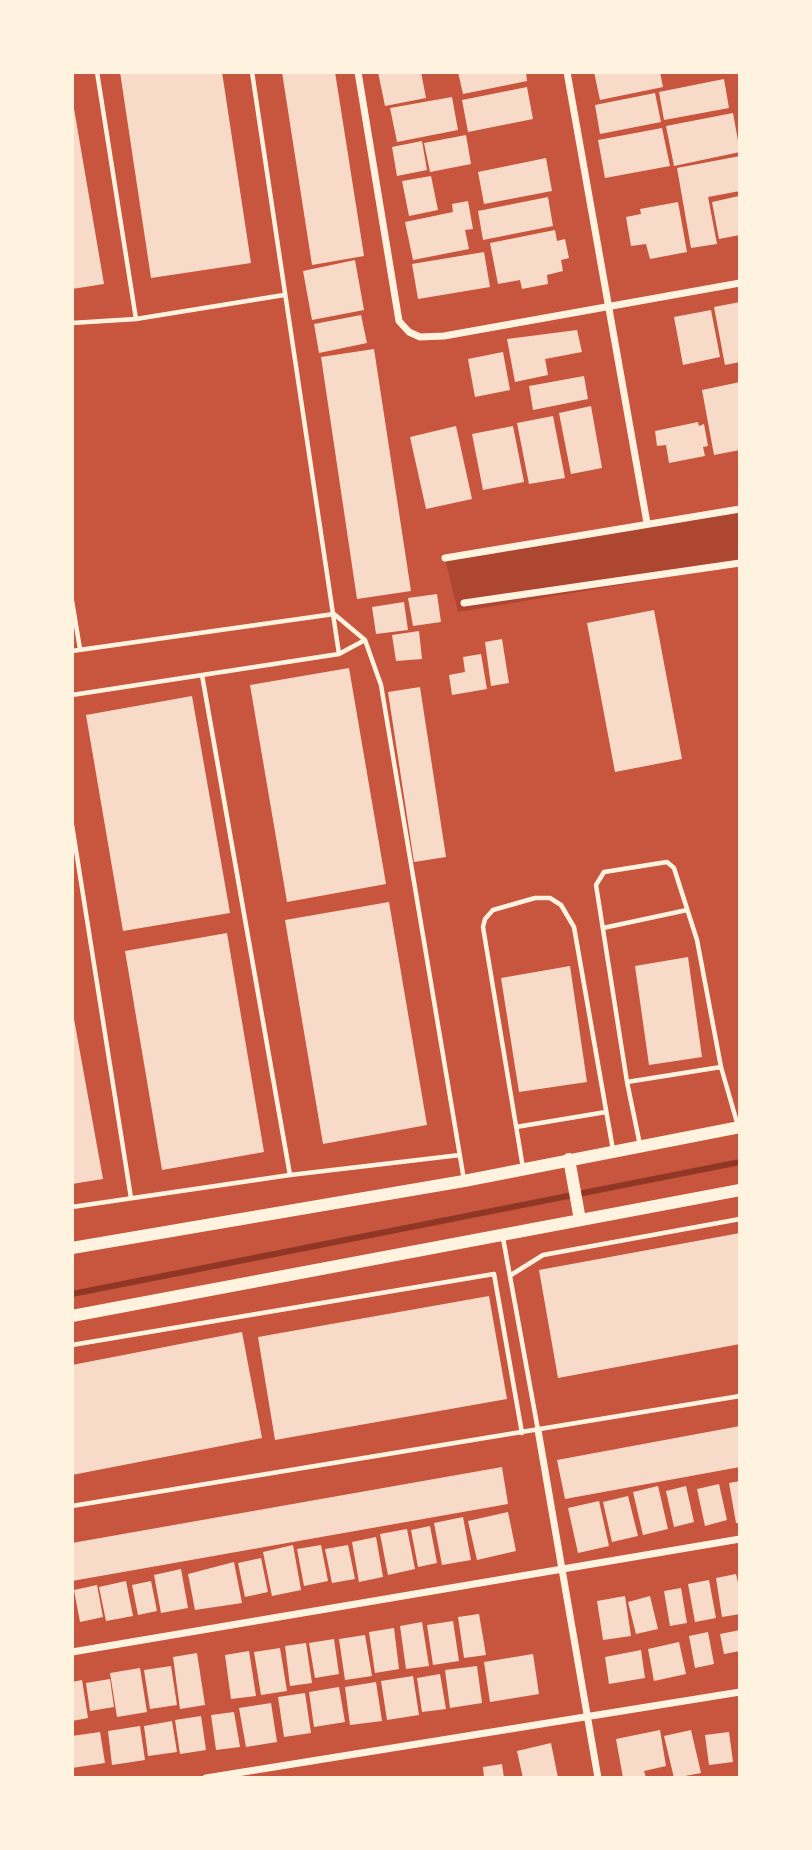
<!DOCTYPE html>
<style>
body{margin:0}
#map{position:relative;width:812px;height:1850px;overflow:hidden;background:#c8553d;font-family:"PT Serif",serif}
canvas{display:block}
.frame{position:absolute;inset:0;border:74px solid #fff3e0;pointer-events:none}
</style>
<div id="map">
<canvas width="812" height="1850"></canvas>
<div class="frame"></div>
</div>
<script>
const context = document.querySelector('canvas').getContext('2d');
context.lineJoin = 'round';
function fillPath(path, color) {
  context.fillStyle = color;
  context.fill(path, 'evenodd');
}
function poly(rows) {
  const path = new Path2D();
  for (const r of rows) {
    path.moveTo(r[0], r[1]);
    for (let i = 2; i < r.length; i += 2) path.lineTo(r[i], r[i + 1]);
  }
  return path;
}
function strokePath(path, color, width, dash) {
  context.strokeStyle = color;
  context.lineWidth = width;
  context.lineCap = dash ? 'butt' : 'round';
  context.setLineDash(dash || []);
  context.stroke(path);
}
const green = poly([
 [740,509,740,565,458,612,445,558]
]);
const stream = poly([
 [72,1294,740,1162]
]);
const building = poly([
 [120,72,222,72,251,263,151,278],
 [282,72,335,72,364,256,312,265],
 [378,72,421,72,426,98,385,106],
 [458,72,526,72,527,81,463,94],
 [594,72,660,72,663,87,600,100],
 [724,79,729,108,664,120,659,92],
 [527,87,533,119,468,132,462,100],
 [655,93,661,122,600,134,595,105],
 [72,97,104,284,72,289],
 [452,97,458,130,397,142,390,108],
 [733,113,740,152,674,166,666,126],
 [662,128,670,166,605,178,598,140],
 [466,135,471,164,430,172,424,143],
 [422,141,427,170,397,176,392,147],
 [740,156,740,191,708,197,717,244,691,248,677,168],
 [546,158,552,191,484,204,478,172],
 [431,176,438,210,409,216,402,181],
 [739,196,740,235,719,239,712,202],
 [548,197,553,226,483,240,478,211],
 [468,201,473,229,465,230,469,249,413,260,405,222,453,212,452,204],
 [678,202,687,252,650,259,646,244,631,246,626,217,641,214,640,209],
 [555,230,557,241,565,239,569,258,561,260,563,271,547,275,548,284,522,289,520,280,498,284,490,243],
 [484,252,490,287,418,299,412,264],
 [355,260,364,310,312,320,303,271],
 [740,302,740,362,725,365,714,307],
 [711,310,720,357,683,365,674,317],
 [361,315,367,343,319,353,314,324],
 [577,330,582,352,545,359,548,375,515,382,507,339],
 [374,349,411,591,357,599,321,357],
 [503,352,510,390,475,397,468,359],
 [584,376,588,399,533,410,529,386],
 [740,382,740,450,714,455,702,390],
 [591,406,602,468,571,474,559,413],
 [553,416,565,478,529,484,517,423],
 [698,422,699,426,704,424,708,446,703,447,705,456,669,463,666,445,657,446,655,431],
 [456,426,472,499,426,509,410,437],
 [513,426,524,482,483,490,472,434],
 [437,594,441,622,413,626,408,598],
 [404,602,408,630,376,634,372,607],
 [654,610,682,759,615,772,587,623],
 [419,631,422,659,396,661,392,635],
 [502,639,509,683,491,686,485,642],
 [481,654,487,689,452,695,449,675,465,672,463,657],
 [349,668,386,884,287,902,250,685],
 [420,687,446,857,414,862,388,692],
 [192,696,230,913,123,931,86,715],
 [389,902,427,1125,323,1144,285,920],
 [227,933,264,1152,162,1170,125,951],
 [688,957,702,1057,649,1065,635,966],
 [570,966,587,1082,519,1092,501,978],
 [72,1008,103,1179,72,1184],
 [740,1233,740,1344,558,1378,539,1270],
 [489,1296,507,1399,275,1440,258,1337],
 [242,1332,262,1438,72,1475,72,1365],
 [740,1426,740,1467,565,1499,557,1460],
 [502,1467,508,1504,72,1581,72,1543],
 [740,1481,740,1523,736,1523,729,1483],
 [719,1484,727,1520,705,1526,697,1489],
 [658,1486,668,1529,643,1535,633,1492],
 [686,1486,694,1522,674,1527,666,1491],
 [628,1496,638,1536,612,1542,603,1502],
 [599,1501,609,1546,578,1553,568,1508],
 [508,1512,516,1551,477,1560,468,1521],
 [463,1517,471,1560,442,1565,434,1523],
 [430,1526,437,1563,418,1567,411,1530],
 [407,1529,415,1569,388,1575,380,1534],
 [376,1537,383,1577,359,1582,352,1542],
 [293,1545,301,1590,272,1596,263,1552],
 [321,1545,328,1581,304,1586,297,1549],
 [348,1545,355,1579,332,1583,325,1549],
 [261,1558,268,1592,245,1597,238,1563],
 [234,1562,242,1603,195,1610,188,1574],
 [181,1569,188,1608,161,1613,154,1575],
 [736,1574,740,1591,740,1614,722,1617,716,1578],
 [709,1580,716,1618,695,1622,688,1584],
 [126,1581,133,1616,106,1621,99,1587],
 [151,1581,157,1611,138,1615,132,1585],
 [97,1585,103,1617,80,1622,74,1590],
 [681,1588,687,1623,670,1626,664,1591],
 [625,1596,631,1636,603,1640,597,1601],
 [650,1596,658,1629,636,1634,628,1602],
 [479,1614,486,1655,464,1658,458,1617],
 [453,1621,459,1661,433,1665,427,1625],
 [422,1622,429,1666,406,1669,400,1626],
 [394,1628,399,1669,375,1673,369,1632],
 [740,1630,740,1651,724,1654,720,1634],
 [708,1632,714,1664,695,1668,689,1636],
 [365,1635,372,1676,345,1680,339,1639],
 [334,1639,339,1674,315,1678,309,1643],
 [679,1642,686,1674,654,1681,648,1649],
 [306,1643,312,1683,290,1686,285,1646],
 [280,1648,287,1691,261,1695,254,1652],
 [641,1650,645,1678,609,1684,605,1657],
 [249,1651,256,1696,231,1699,225,1655],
 [197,1653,205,1705,180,1709,173,1657],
 [533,1654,539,1694,490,1702,484,1662],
 [171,1666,177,1705,150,1709,144,1670],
 [477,1666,482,1703,450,1708,445,1670],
 [140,1668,147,1712,117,1717,110,1673],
 [440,1674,446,1709,422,1712,417,1678],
 [413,1676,419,1715,387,1720,381,1681],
 [110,1679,114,1707,90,1711,86,1683],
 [82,1680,88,1718,72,1721,72,1682],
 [376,1682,382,1721,350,1725,345,1687],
 [339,1687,345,1722,314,1727,309,1692],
 [305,1693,311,1733,284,1737,278,1697],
 [271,1703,277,1742,246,1747,239,1708],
 [234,1712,240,1747,216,1750,211,1715],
 [201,1716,206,1750,180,1754,175,1720],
 [172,1721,177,1752,148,1756,144,1726],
 [140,1726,145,1760,112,1765,108,1731],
 [660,1730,666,1766,644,1771,646,1778,623,1778,616,1739],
 [691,1730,701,1773,674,1778,664,1736],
 [100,1732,105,1763,72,1768,72,1736],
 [729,1732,733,1762,709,1765,705,1735],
 [551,1743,558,1778,523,1778,517,1751],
 [502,1764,504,1778,484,1778,483,1767]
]);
const service = poly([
 [97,72,136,319],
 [252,72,339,654],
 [72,323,136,319,284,295],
 [72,601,80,649],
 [72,651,334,614,365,640,381,685,464,1180],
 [202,675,290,1175],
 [72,695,339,654,365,640],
 [72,825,131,1198],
 [603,928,687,910],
 [627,1082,596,885,604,872,667,862,674,868,697,940,721,1067],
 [516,1127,606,1112],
 [640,1145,627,1082,721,1067,738,1126],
 [523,1168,483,927,485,919,493,910,535,898,550,898,561,905,574,927,613,1150],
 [72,1207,290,1175,460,1155],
 [503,1238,538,1430],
 [511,1275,543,1255,740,1219],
 [72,1345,494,1274,522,1433],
 [72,1506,740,1396]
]);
const minor = poly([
 [358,72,399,321,409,332,420,337,444,336,740,283],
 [567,72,647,523],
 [445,558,740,509],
 [464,603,740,563],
 [538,1430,598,1778],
 [72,1652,740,1539],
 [206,1778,740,1692]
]);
const secondary = poly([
 [569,1159,580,1220],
 [72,1248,464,1181,740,1127],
 [72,1316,740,1190]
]);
fillPath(green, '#ae4732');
strokePath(stream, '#8f3625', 6);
fillPath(building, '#f7dbc8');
strokePath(service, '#fff3e0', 4.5);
strokePath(minor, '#fff3e0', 7);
strokePath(secondary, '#fff3e0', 12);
</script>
